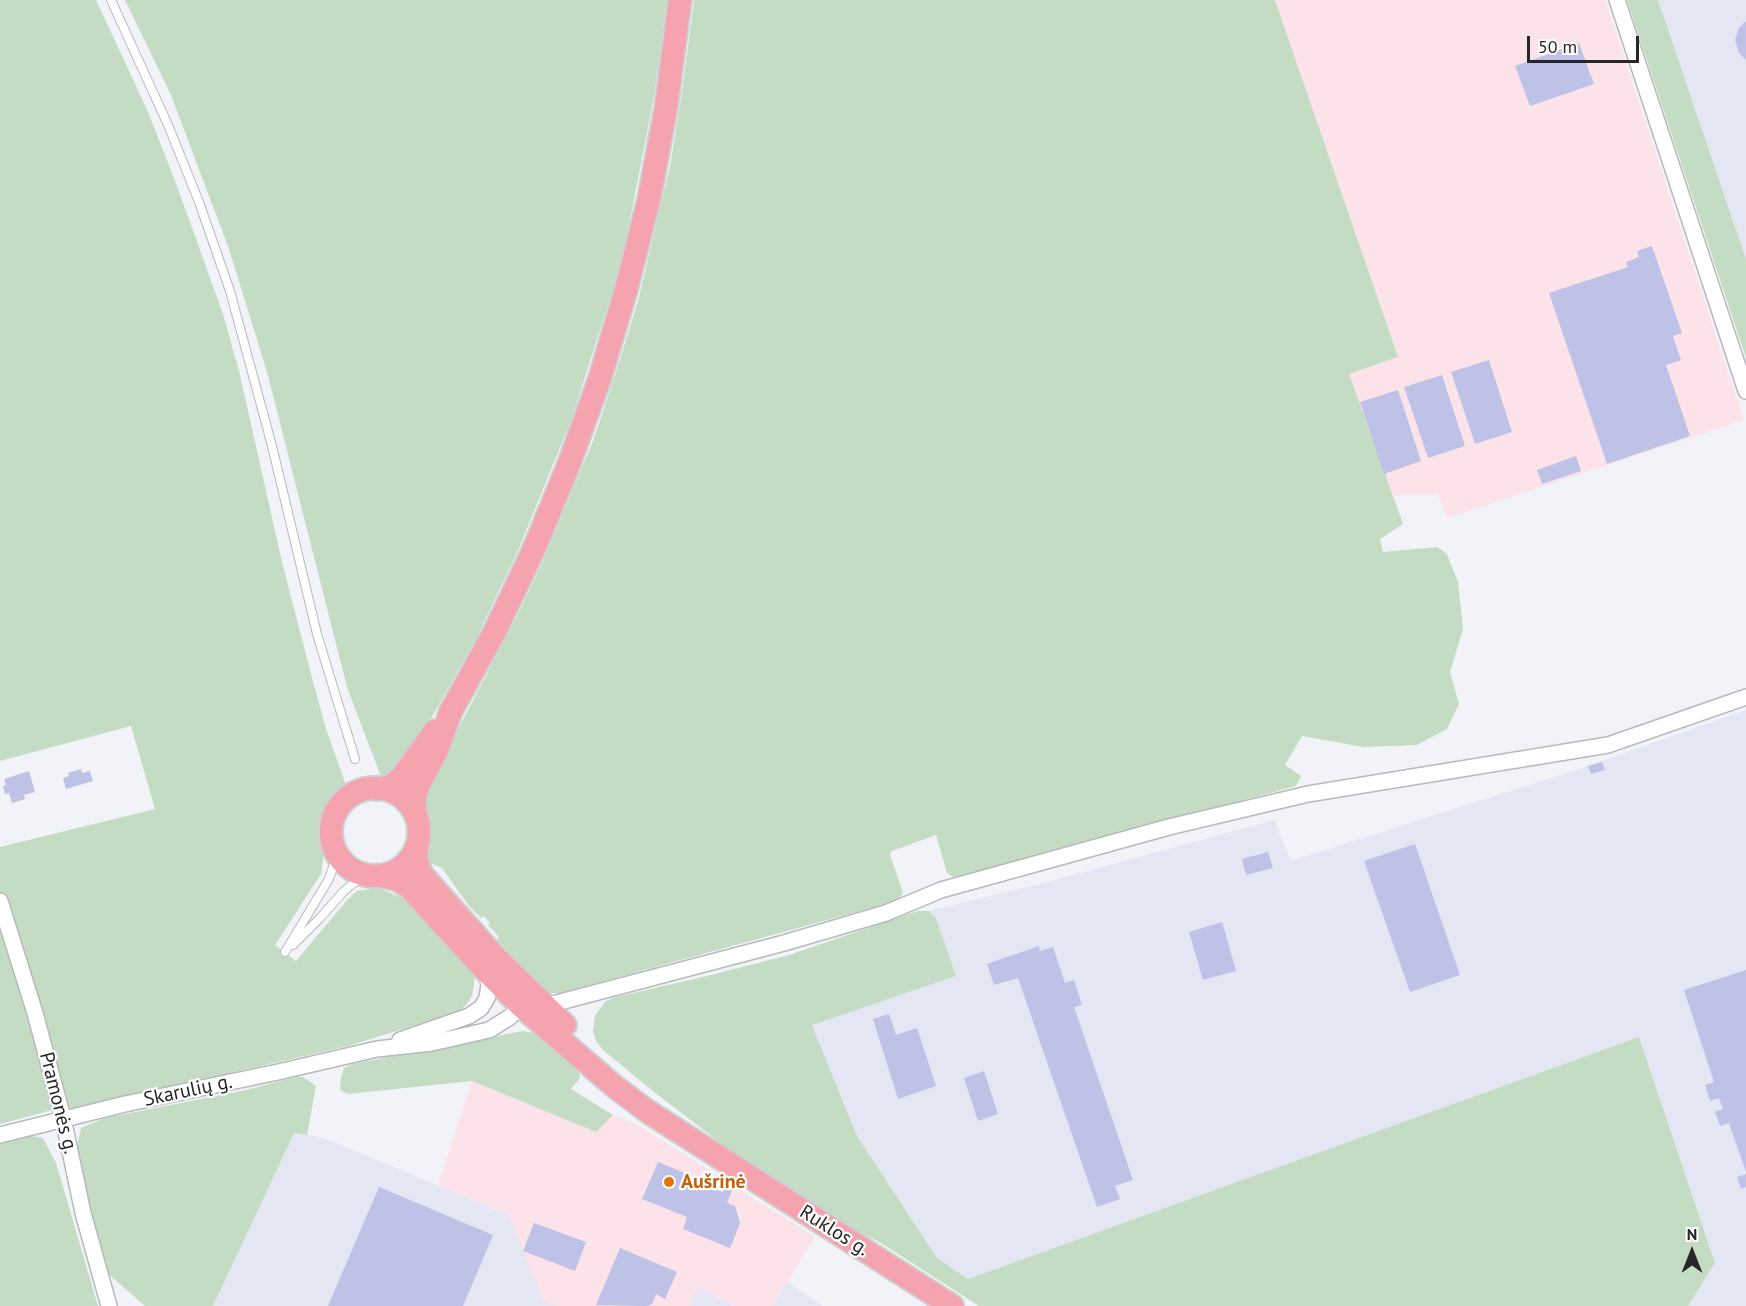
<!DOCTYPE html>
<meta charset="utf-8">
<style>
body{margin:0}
#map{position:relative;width:1746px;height:1306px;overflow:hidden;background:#f2f3f9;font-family:"PT Sans",sans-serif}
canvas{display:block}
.north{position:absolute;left:1662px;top:1222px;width:60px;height:60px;-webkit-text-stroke:4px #fff;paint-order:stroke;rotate:0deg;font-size:16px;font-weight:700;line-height:24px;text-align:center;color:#262628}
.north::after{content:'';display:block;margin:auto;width:21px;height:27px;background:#262628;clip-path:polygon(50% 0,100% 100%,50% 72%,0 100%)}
.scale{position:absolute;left:1527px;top:36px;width:112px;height:27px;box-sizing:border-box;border:3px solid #262628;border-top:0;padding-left:8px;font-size:18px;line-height:21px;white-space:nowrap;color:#262628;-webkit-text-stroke:4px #fff;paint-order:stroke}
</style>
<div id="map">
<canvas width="1746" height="1306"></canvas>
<div class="north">N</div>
<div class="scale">50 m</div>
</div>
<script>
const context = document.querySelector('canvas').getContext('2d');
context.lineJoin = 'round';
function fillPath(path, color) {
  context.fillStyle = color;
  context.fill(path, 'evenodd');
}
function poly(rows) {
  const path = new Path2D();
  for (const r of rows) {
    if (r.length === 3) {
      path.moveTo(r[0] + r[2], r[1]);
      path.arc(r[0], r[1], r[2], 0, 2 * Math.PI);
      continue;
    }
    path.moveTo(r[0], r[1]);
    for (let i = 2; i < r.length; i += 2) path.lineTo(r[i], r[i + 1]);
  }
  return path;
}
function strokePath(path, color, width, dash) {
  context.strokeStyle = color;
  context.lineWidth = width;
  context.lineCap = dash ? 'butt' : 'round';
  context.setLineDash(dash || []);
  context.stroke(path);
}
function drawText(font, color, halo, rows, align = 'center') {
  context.font = font + ' "PT Sans",sans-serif';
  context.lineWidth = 4.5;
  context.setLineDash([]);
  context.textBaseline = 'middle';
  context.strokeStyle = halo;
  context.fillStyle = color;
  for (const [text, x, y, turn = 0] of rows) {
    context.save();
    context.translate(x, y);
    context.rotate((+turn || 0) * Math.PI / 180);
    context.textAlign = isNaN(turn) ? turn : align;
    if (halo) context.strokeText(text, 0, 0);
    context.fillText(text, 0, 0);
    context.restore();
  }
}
const commercial = poly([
 [1275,0,1605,0,1744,420,1447,518,1438,494,1391,495,1349,374,1398,357],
 [472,1081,596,1132,613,1115,643,1128,815,1237,773,1306,733,1306,698,1287,689,1306,556,1306,544,1302,509,1215,438,1185]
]);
const built = poly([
 [1658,0,1746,0,1746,259],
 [1746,710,1746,1306,1688,1306,1715,1263,1639,1037,968,1279,937,1258,857,1136,812,1024,956,976,936,918,929,911,1047,882,1274,820,1291,861,1585,767],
 [294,1132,324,1138,509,1215,544,1302,556,1306,213,1306],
 [787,1282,823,1306,773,1306],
 [698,1287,733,1306,689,1306]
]);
const green = poly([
 [0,0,96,0,148,112,177,186,223,314,239,371,282,562,312,678,326,729,347,788,332,802,326,812,323,823,324,853,321,874,275,945,296,961,348,899,357,891,378,888,403,898,416,908,469,966,474,976,474,986,472,996,466,1005,458,1012,348,1046,82,1107,52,1110,0,1124,0,847,155,809,131,726,0,761],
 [125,0,667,0,654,97,628,230,613,289,572,418,517,553,477,637,424,731,401,763,390,772,381,777,347,687,267,372,229,249,171,95],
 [694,0,1275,0,1398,357,1349,374,1403,524,1380,539,1383,552,1437,547,1447,554,1458,582,1463,629,1450,672,1459,704,1447,729,1417,745,1363,747,1302,736,1285,765,1301,776,1296,786,955,878,947,873,936,835,892,851,890,855,903,893,897,901,560,993,549,993,539,989,532,983,512,956,497,940,499,937,488,925,490,923,484,916,481,918,469,906,442,868,428,862,426,796,430,783,517,616,543,561,593,441,616,372,638,301,670,166,682,92],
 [1627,0,1658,0,1746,259,1746,358],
 [917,911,929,911,936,918,956,976,812,1025,857,1136,937,1258,968,1279,1639,1037,1715,1263,1688,1306,979,1306,881,1243,840,1222,735,1154,654,1092,603,1050,596,1041,593,1031,595,1015,606,1001,616,997,711,975,789,955],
 [523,1031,534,1033,541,1037,579,1073,580,1078,571,1089,613,1115,596,1132,472,1081,348,1094,340,1090,341,1077,344,1068,352,1064],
 [296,1077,303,1077,316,1086,307,1135,294,1133,213,1306,145,1306,105,1271,76,1151,81,1128,105,1118,246,1090],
 [31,1136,43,1138,56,1163,98,1306,0,1306,0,1144]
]);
const building = poly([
 [1746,21,1746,60,1739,53,1735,40,1739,28],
 [1579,43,1594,84,1530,106,1515,66],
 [1652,246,1682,333,1673,336,1681,360,1666,365,1690,436,1607,464,1549,293,1628,267,1626,262,1639,257,1637,251],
 [1489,360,1512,432,1475,444,1451,372],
 [1442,375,1465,446,1428,458,1404,387],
 [1398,390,1421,461,1384,474,1360,402],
 [1576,456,1581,471,1542,484,1537,470],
 [1602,762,1605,770,1591,774,1588,766],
 [81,769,82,773,90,771,93,781,66,789,63,778,69,776,68,773],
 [29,771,35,792,24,795,25,799,12,803,9,793,5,794,3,786,6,785,4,779],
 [1415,844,1460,975,1410,992,1364,861],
 [1268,852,1273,868,1246,875,1242,859],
 [1222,922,1236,971,1203,980,1189,932],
 [1039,946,1040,951,1053,947,1065,983,1074,980,1082,1005,1074,1007,1133,1180,1115,1186,1120,1199,1097,1207,1018,978,994,985,987,964],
 [1746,970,1746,1172,1729,1123,1720,1126,1715,1112,1723,1109,1719,1098,1710,1101,1705,1085,1714,1082,1684,990],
 [889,1014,896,1035,917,1028,936,1086,898,1099,873,1019],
 [984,1071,998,1114,978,1121,964,1078],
 [658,1162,692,1176,690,1181,710,1188,715,1187,717,1190,723,1192,725,1187,732,1190,727,1203,735,1206,740,1223,730,1248,683,1229,687,1217,642,1199],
 [1746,1174,1746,1187,1741,1189,1737,1177],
 [379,1187,493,1235,463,1306,328,1306],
 [534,1223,586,1242,575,1271,523,1251],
 [620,1248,677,1272,665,1299,656,1294,652,1304,647,1306,596,1305]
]);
const service = poly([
 [111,0,168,125,199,202,230,291,272,446,317,634,355,759],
 [293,945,320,918,344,891,355,882,370,876],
 [285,952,329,879,334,864,334,848]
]);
const minor = poly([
 [1617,0,1746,391],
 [0,901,35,1013,63,1118,83,1213,109,1306],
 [545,1006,784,943,886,913,941,890,1169,827,1308,794,1608,745,1746,697],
 [400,1040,469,1016,481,1008,487,998,489,984,485,970],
 [0,1135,125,1104,278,1072,377,1049,432,1043,489,1030,510,1017,521,1006,522,998]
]);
const primary = poly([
 [375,832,44],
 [377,789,391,786,402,777,435,731],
 [416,815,414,801,418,786,437,750,451,711,495,631,534,549,569,464,600,378,626,290,649,199,666,108,680,0],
 [416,850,417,864,423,876,494,956,565,1025],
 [381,876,396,879,409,887,485,970,521,1006,614,1086,647,1111,952,1306]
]);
const markers = [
 [669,1182,6,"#e8710a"]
];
const streetNames = [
 ["Skarulių g.",188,1091,-12],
 ["Pramonės g.",58,1103,76],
 ["Ruklos g.",834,1231,32]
];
const foodNames = [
 ["Aušrinė",681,1182]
];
fillPath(commercial, '#fce2e9');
fillPath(built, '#e4e6f3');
fillPath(green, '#c4dcc4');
fillPath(building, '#bec2e6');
strokePath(service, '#b8b8bd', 10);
strokePath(minor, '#b8b8bd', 18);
strokePath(primary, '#cfcfd0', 26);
strokePath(service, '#fff', 8);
strokePath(minor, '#fff', 15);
strokePath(primary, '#f5a3af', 22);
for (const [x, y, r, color] of markers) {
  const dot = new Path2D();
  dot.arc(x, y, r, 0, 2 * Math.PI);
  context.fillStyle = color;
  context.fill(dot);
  strokePath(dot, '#fff', 2);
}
drawText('20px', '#262628', '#fff', streetNames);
drawText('bold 20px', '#c56008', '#fff', foodNames, 'left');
</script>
